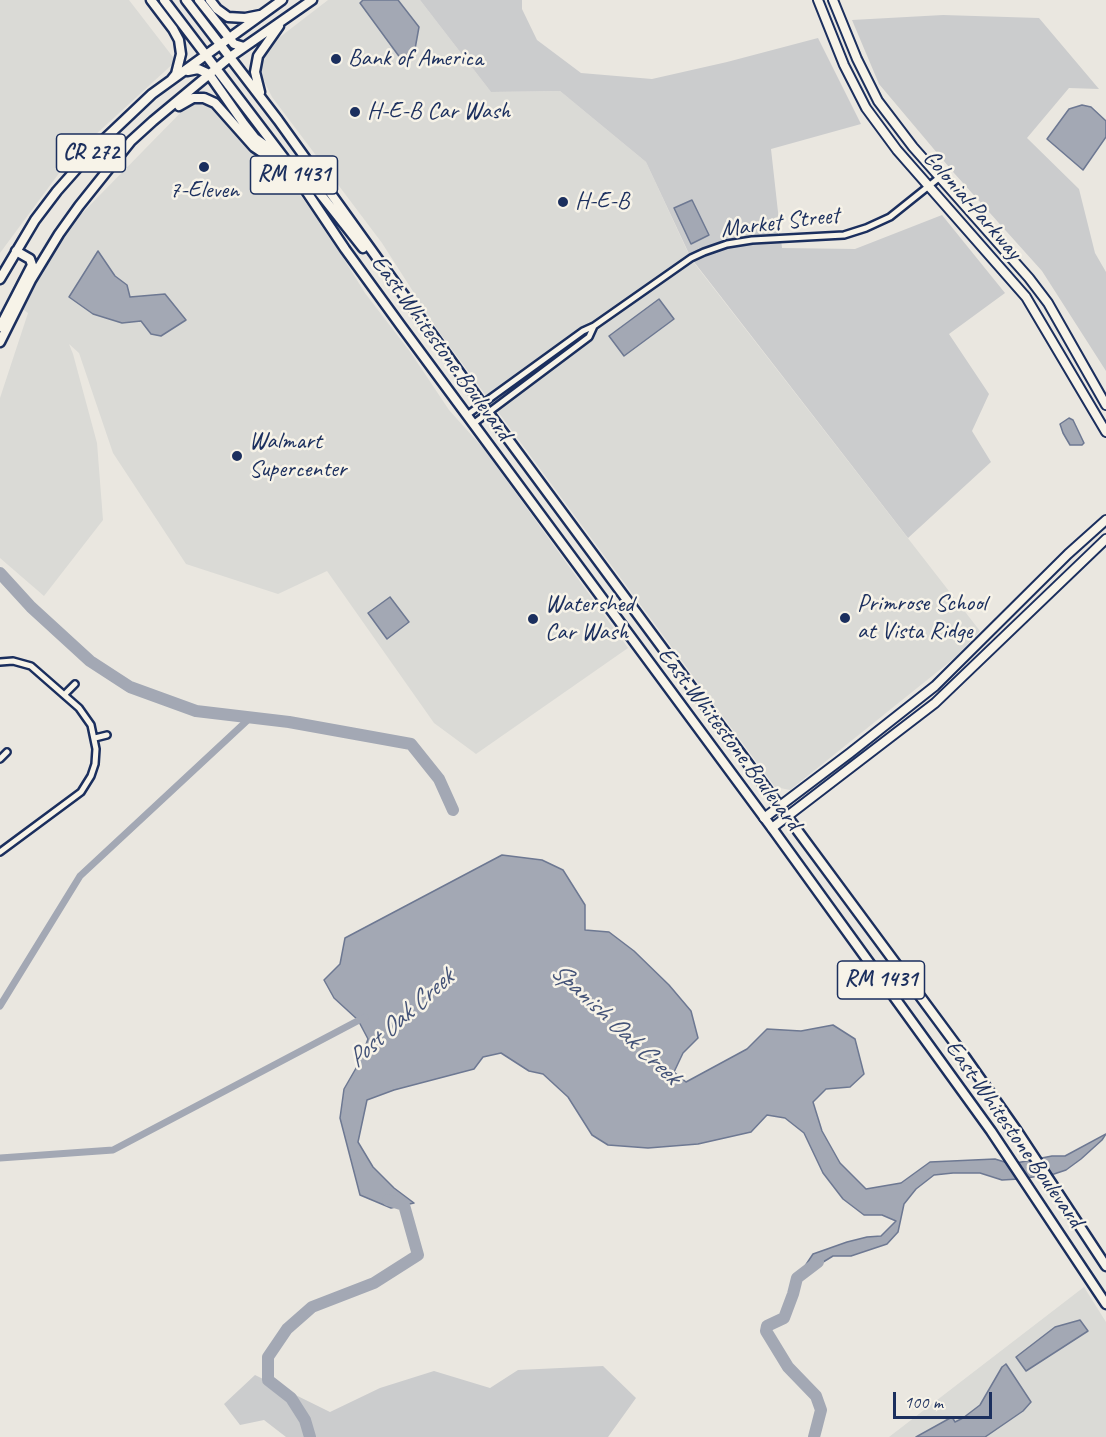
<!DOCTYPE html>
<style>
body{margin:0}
#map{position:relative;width:1106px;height:1437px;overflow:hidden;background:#eae7e0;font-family:Caveat,sans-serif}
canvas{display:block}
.scale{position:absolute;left:893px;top:1392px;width:99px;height:27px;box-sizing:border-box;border:3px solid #1b2f5e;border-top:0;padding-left:8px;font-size:18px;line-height:21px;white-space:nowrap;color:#1b2f5e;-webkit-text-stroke:4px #f7f3e8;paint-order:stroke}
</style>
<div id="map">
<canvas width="1106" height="1437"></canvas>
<div class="scale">100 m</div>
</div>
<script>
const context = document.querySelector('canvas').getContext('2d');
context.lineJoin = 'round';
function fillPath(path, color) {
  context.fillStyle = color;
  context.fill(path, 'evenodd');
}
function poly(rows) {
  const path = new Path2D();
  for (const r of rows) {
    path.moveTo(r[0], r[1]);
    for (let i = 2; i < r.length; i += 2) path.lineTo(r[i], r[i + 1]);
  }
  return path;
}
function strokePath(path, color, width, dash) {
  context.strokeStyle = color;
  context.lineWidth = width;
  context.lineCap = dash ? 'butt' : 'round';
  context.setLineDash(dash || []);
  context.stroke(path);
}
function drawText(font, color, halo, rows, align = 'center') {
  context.font = font + ' Caveat,sans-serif';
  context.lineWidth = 5;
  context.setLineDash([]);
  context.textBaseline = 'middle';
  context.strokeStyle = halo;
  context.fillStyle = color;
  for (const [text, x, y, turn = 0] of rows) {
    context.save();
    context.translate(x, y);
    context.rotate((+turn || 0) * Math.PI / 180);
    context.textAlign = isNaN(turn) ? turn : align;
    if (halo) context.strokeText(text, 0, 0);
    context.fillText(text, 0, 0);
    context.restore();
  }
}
const built = poly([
 [0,0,129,0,176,61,71,157,0,253],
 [328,0,420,0,491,92,560,91,646,162,691,259,980,631,957,656,790,790,775,787,439,332,382,243,272,97,260,73,267,47],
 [192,101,210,102,279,167,324,227,365,293,411,353,449,410,484,449,628,648,476,754,434,723,327,571,278,594,186,564,113,453,79,353,69,344,73,354,97,443,103,520,44,596,0,558,0,398,28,313,18,306,47,249],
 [1084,1287,1106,1322,1106,1437,889,1437]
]);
const green = poly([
 [420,0,522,0,522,9,537,40,581,73,652,79,727,62,818,38,861,124,771,149,782,248,855,249,942,215,1005,293,949,334,989,394,972,431,991,462,908,538,691,258,646,162,560,91,491,92],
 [943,15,1039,18,1099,89,1069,88,1027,138,1079,189,1095,253,1106,272,1106,371,1042,271,954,173,879,84,852,20],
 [603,1366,636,1398,608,1437,286,1437,264,1420,240,1425,224,1404,255,1375,330,1412,380,1388,434,1371,490,1388,518,1370]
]);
const water = poly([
 [363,0,398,0,419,27,415,49,401,59,360,3,363,0],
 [1082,105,1091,107,1106,121,1106,137,1083,170,1047,139,1069,109,1082,105],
 [692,200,709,235,691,244,674,208,692,200],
 [98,251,115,276,127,285,130,297,165,294,186,320,161,336,151,334,141,321,122,323,93,314,69,297,98,251],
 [659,299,674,319,624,356,609,336,659,299],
 [1069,418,1073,420,1084,443,1082,445,1070,445,1063,433,1060,424,1069,418],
 [390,597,409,622,387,639,368,613,390,597],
 [502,855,542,860,563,870,585,905,585,930,609,932,634,951,669,985,691,1011,698,1038,683,1053,674,1072,686,1082,747,1049,767,1029,801,1031,833,1025,855,1039,864,1074,850,1087,826,1089,813,1102,822,1131,840,1163,866,1189,901,1183,930,1162,995,1159,1011,1164,1052,1156,1065,1156,1106,1134,1102,1140,1081,1159,1066,1170,1054,1174,1019,1179,1002,1180,980,1173,953,1173,934,1175,916,1189,904,1204,898,1232,887,1244,851,1256,833,1256,797,1278,813,1254,847,1242,867,1237,881,1236,896,1221,882,1215,864,1215,843,1199,823,1173,804,1133,785,1118,767,1115,751,1132,698,1144,648,1148,608,1145,592,1135,568,1097,543,1074,529,1071,501,1053,483,1057,474,1069,394,1090,367,1100,358,1142,373,1167,394,1188,414,1203,391,1208,360,1195,340,1118,344,1089,359,1063,368,1039,358,1020,334,998,324,980,340,964,345,938,502,855],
 [1080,1320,1088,1331,1026,1371,1016,1357,1055,1327,1080,1320],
 [1006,1364,1031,1402,1023,1411,985,1437,916,1437,952,1417,955,1422,963,1418,980,1405,1002,1367,1006,1364]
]);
const canal = poly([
 [0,1006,80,876,251,717],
 [0,1158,113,1150,365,1017]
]);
const river = poly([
 [0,573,31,607,90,661,130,687,196,711,289,722,411,744,439,779,453,810],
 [310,1437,305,1420,291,1398,268,1380,268,1357,287,1329,312,1307,374,1283,418,1255,404,1205,388,1200],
 [814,1437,821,1410,816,1396,788,1367,766,1331,767,1326,784,1318,793,1294,797,1278,818,1262]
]);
const street = poly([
 [467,415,583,331,594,326,691,258,704,252,727,244,752,240,844,235,866,228,890,217,940,177],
 [473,424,589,337,594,326],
 [0,662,13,661,31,666,79,708,91,725,96,749,95,764,91,776,81,792,0,852],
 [64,695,75,684],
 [95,738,107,735],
 [0,759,7,752]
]);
const secondary = poly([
 [818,0,844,65,866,108,897,150,1026,297,1106,432],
 [833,0,857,59,878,101,913,147,1029,278,1048,303,1106,405],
 [764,818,850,753,935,686,1068,554,1106,520],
 [772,828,935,703,1106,539]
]);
const primary = poly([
 [151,0,173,29,179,40,181,54,176,74,172,79],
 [164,0,284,158,345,249,401,326,772,828,991,1131,1106,1304],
 [186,0,278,120,482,404,965,1057,1017,1131,1106,1266],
 [199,0,234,44,244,47],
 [210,0,217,9,228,17,245,18,260,15],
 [188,71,198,69,209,74,244,124,255,138,277,154],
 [260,92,255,72,258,56,279,26],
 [179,106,193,98,204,98,215,103,254,147,291,172],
 [287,161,307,177,363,248],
 [0,279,35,220,57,191,95,148,152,94,282,0],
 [0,327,32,265,30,259,16,251],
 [0,342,31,280,59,234,79,206,131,141,153,121,230,57,312,0]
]);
const markers = [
 [336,59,6,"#1b2f5e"],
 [355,112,6,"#1b2f5e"],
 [204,167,6,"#1b2f5e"],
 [563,202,6,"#1b2f5e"],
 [237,456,6,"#1b2f5e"],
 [845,618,6,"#1b2f5e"],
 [533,619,6,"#1b2f5e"]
];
const shields = [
 [91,153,69],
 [294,175,87],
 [881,980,87]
];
const shieldNames = [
 ["CR 272",91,153],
 ["RM 1431",294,175],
 ["RM 1431",881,980]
];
const poiNames = [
 ["Bank of America",348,59],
 ["H-E-B Car Wash",367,112],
 ["7-Eleven",204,191,"center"],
 ["H-E-B",575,202],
 ["Walmart",249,442],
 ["Supercenter",249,470],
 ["Primrose School",857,604],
 ["at Vista Ridge",857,632],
 ["Watershed",545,605],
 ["Car Wash",545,633]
];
const streetNames = [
 ["Colonial Parkway",972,205,49],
 ["Market Street",780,223,-7],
 ["East Whitestone Boulevard",441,348,54],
 ["East Whitestone Boulevard",729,739,53],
 ["East Whitestone Boulevard",1014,1134,55]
];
const waterNames = [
 ["Post Oak Creek",401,1019,-42],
 ["Spanish Oak Creek",615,1024,43]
];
fillPath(built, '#dadad6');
fillPath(green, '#cbcccd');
fillPath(water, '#a3a8b4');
strokePath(water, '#6d7892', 1.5);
strokePath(canal, '#a3a8b4', 7);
strokePath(river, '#a3a8b4', 12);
strokePath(street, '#1b2f5e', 10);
strokePath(secondary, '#1b2f5e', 12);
strokePath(primary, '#1b2f5e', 13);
strokePath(street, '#f7f3e8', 5);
strokePath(secondary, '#f7f3e8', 8);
strokePath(primary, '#f7f3e8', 8);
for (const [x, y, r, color] of markers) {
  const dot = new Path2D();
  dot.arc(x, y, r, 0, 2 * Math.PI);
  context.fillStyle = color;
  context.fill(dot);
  strokePath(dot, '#f7f3e8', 2);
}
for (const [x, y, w] of shields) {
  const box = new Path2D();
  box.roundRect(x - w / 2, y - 19, w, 38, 4.5);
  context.fillStyle = '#f7f3e8';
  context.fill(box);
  strokePath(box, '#1b2f5e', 1.5);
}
drawText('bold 22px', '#1b2f5e', null, shieldNames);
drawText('24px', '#1b2f5e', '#f7f3e8', poiNames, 'left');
drawText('24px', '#1b2f5e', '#f7f3e8', streetNames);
drawText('italic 26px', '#445378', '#f7f3e8', waterNames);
</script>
